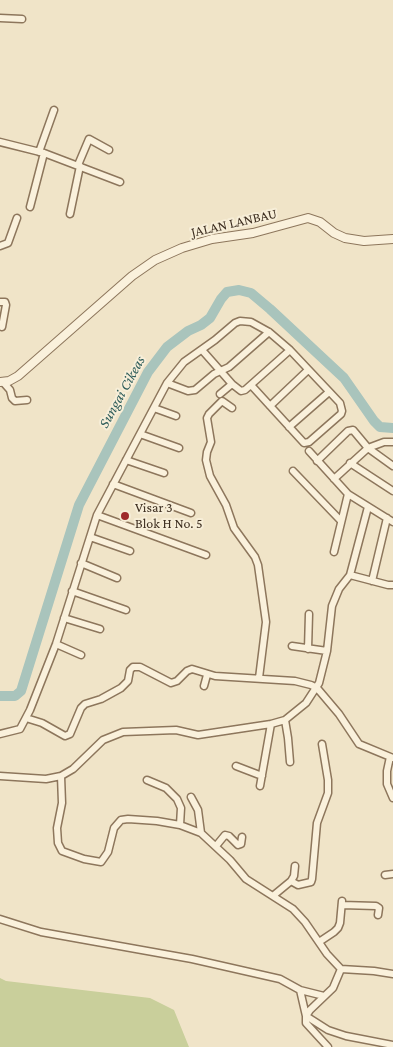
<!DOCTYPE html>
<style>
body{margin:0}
canvas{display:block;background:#f0e4c8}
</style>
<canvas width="393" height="1047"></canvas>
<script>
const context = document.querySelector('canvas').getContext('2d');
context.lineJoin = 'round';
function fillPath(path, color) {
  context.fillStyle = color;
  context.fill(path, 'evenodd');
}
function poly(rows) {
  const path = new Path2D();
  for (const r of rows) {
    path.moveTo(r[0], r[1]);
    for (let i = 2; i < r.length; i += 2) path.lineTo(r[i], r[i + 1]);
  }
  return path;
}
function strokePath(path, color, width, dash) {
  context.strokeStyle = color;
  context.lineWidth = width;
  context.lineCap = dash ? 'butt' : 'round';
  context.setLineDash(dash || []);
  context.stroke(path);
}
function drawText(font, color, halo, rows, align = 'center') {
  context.font = font + ' "Crimson Pro",serif';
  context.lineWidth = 4;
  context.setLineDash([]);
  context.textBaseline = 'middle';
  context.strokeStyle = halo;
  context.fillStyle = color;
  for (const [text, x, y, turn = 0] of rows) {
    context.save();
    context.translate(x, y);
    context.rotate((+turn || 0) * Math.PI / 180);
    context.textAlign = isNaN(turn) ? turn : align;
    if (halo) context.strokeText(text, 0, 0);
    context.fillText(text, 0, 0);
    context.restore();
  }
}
const green = poly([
 [0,978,6,981,150,998,174,1010,189,1047,0,1047]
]);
const river = poly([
 [0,696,15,696,21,691,79,505,148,372,167,347,188,331,201,325,210,318,221,299,227,292,239,290,251,293,270,309,344,378,374,421,380,427,393,428]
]);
const minor = poly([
 [0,18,22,19],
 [0,142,44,153,120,182],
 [39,152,54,110],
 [78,165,89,139,109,150],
 [30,207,44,153],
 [70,214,80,166],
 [0,246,8,243,17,218],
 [0,302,5,302,6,305,2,327],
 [202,350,232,384,241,391,245,390,290,350],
 [3,382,10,390,12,398,15,401,27,400],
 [167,383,188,391,195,390,214,374,229,367,269,332],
 [220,394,232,384],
 [270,406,308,370],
 [154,408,176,416],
 [232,408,222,401,209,414,207,418,211,442,207,452,206,460,210,476,226,505,234,528,255,557,258,565,266,622,259,678],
 [289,427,329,392],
 [140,434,179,448],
 [309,451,348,494,393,522],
 [126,460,164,473],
 [317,461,348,431,353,430,368,448,393,466],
 [350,463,393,491],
 [293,471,341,521],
 [334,479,368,448,384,442,393,442],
 [113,484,191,513],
 [97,515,206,555],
 [90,537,130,551],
 [334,552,348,494],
 [81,563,117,578],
 [350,575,388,585,393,585],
 [372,581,387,518],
 [72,591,126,610],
 [64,618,100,629],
 [56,644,81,655],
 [292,646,327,651],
 [308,649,309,614],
 [204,686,207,675],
 [26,718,42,723,65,736,70,734,81,708,85,704,101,699,121,688,128,681,130,670,133,667,140,667,171,683,177,681,187,671,192,669,215,676,295,681,311,685,317,688,339,714,359,744,393,758],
 [285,720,288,738,290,762],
 [0,734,20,729,30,710,56,644,97,515,167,383,184,362,215,340,235,323,240,321,251,322,269,332,290,350,340,403,342,411,341,414,309,442,304,443,251,385],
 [390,757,387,771,387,784,393,798],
 [236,766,262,776],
 [0,776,46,779,61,776,73,769,103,740,123,732,176,730,198,735,271,724,285,720,306,703,319,683,327,651,332,606,339,589,350,575,368,507],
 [61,776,62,803,57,828,58,843,62,851,84,859,101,862,108,852,114,828,121,820,128,819,157,821,180,825,201,833,230,860,246,879,293,909,305,922,327,954,341,969,374,971,393,974],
 [147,780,166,788,177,799,181,808,180,825],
 [260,786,271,724],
 [191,797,198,810,201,833],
 [216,846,225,835,229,836,238,845,241,844,242,837],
 [385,875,393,874],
 [291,881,298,885,311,882,312,879,317,823,328,793,328,780,322,744],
 [274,895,291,881,294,876,295,866],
 [342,905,376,906,379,908,378,915],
 [0,919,41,932,192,959,280,979,300,990,306,1016,328,1030,346,1036,393,1045],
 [319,942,334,932,338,928,340,923,342,901],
 [300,990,324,996],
 [328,1047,306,1023,306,1016,310,1010,333,988,341,969]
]);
const tertiary = poly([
 [0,382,9,381,18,376,132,276,155,260,182,248,212,239,253,233,308,218,320,222,334,233,345,238,364,241,393,239]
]);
const markers = [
 [125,516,5,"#9e2a2b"]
];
const streetNames = [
 ["JALAN LANBAU",234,223,-13]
];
const poiNames = [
 ["Visar 3",135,508],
 ["Blok H No. 5",135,524]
];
const waterNames = [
 ["Sungai Cikeas",122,392,-61]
];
fillPath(green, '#c9cf9b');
strokePath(river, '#a9c4bc', 10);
strokePath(minor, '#8d765c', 9);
strokePath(tertiary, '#8d765c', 10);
strokePath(minor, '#faf1dc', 6);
strokePath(tertiary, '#faf1dc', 8);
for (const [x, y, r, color] of markers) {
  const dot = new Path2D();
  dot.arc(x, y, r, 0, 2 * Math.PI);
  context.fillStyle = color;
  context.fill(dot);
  strokePath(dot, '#f7eed8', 2);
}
drawText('14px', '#3d2e20', '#f7eed8', streetNames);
drawText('14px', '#3d2e20', '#f7eed8', poiNames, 'left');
drawText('italic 15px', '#2f5d5a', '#f7eed8', waterNames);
</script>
